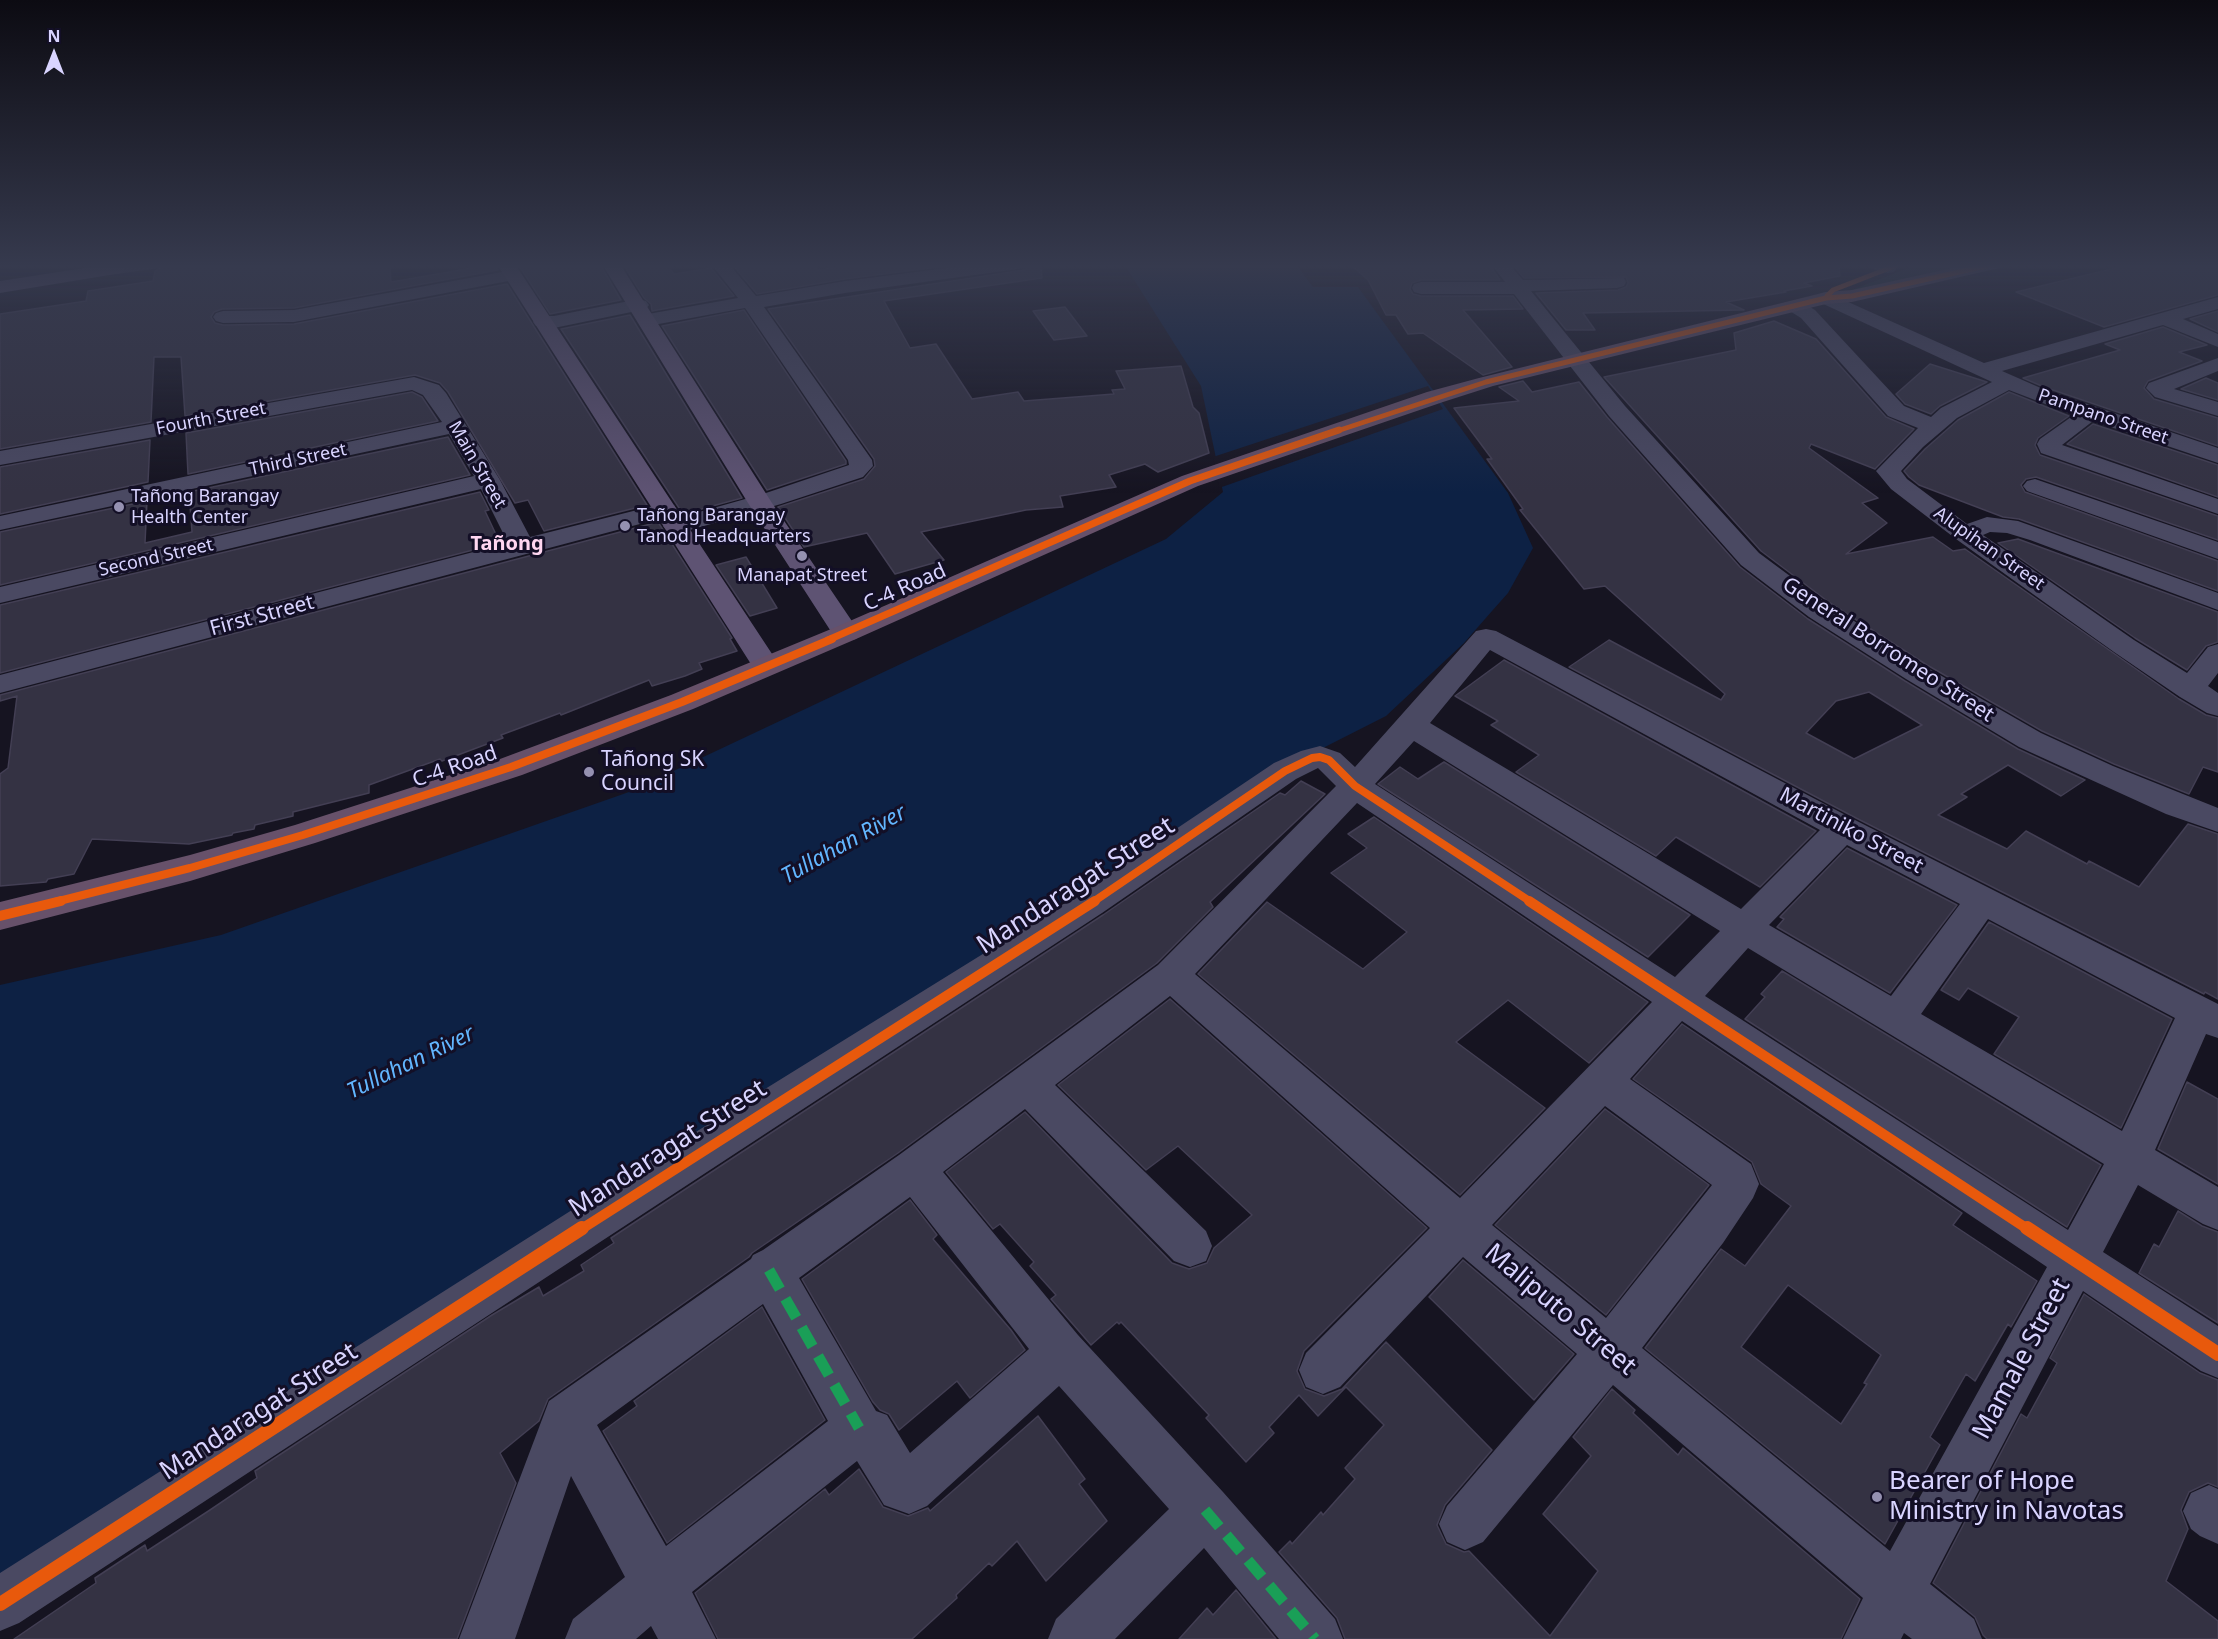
<!DOCTYPE html>
<meta charset="utf-8">
<style>
body{margin:0}
#map{position:relative;width:2218px;height:1639px;overflow:hidden;background:#161421;font-family:"Noto Sans",sans-serif}
canvas{display:block}
.north{position:absolute;left:24px;top:24px;width:60px;height:60px;-webkit-text-stroke:4px #130f26;paint-order:stroke;rotate:0deg;font-size:16px;font-weight:700;line-height:24px;text-align:center;color:#d9d4ff}
.north::after{content:'';display:block;margin:auto;width:21px;height:27px;background:#d9d4ff;clip-path:polygon(50% 0,100% 100%,50% 72%,0 100%)}
</style>
<div id="map">
<canvas width="2218" height="1639"></canvas>
<div class="north">N</div>
</div>
<script>
const context = document.querySelector('canvas').getContext('2d');
context.lineJoin = 'round';
function fillPath(path, color) {
  context.fillStyle = color;
  context.fill(path, 'evenodd');
}
function poly(rows) {
  const path = new Path2D();
  for (const r of rows) {
    path.moveTo(r[0], r[1]);
    for (let i = 2; i < r.length; i += 2) path.lineTo(r[i], r[i + 1]);
  }
  return path;
}
function strokePath(path, color, width, dash) {
  context.strokeStyle = color;
  context.lineWidth = width;
  context.lineCap = dash ? 'butt' : 'round';
  context.setLineDash(dash || []);
  context.stroke(path);
}
function drawText(font, color, halo, rows, align = 'center') {
  context.font = font + ' "Noto Sans",sans-serif';
  context.lineWidth = 6;
  context.setLineDash([]);
  context.textBaseline = 'middle';
  context.strokeStyle = halo;
  context.fillStyle = color;
  for (const [text, x, y, turn = 0] of rows) {
    context.save();
    context.translate(x, y);
    context.rotate((+turn || 0) * Math.PI / 180);
    context.textAlign = isNaN(turn) ? turn : align;
    if (halo) context.strokeText(text, 0, 0);
    context.fillText(text, 0, 0);
    context.restore();
  }
}
const green = poly([
 [1922,264,1972,264,1844,293,1908,268]
]);
const water = poly([
 [1124,264,1296,264,1313,287,1358,287,1508,493,1533,548,1508,593,1492,611,1464,643,1386,716,1252,784,1066,899,689,1156,0,1588,0,985,221,935,629,792,1166,539,1223,492,1201,386]
]);
const pier = poly([
 [1428,386,1443,409,1219,488,1213,457]
]);
const building = poly([
 [180,264,390,264,391,282,495,264,498,270,294,308,222,309,214,312,211,317,215,323,223,325,294,324,507,284,647,505,544,531,528,500,515,503,448,392,440,383,415,375,185,416,181,357,154,357,151,422,0,449,0,314,86,301,88,291,153,281,155,271,163,267,180,264],
 [518,264,600,264,621,300,550,314,518,264],
 [623,264,666,264,674,274,711,268,734,296,652,311,651,304,644,298,623,264],
 [732,264,812,264,818,270,862,264,961,264,845,279,757,294,732,264],
 [1029,264,1041,264,1042,278,884,301,910,348,936,344,972,399,1018,392,1024,401,1114,394,1112,390,1125,389,1116,371,1181,366,1193,407,1199,413,1209,453,1158,472,1145,464,1109,475,1116,487,1060,496,1063,507,1026,510,921,532,944,560,895,574,867,533,804,547,778,507,864,479,875,466,874,459,768,309,1024,270,1029,264],
 [1350,264,1489,264,1500,280,1421,280,1412,283,1410,289,1413,294,1421,296,1513,296,1523,309,1463,310,1512,367,1483,375,1423,333,1408,334,1396,315,1386,315,1368,280,1350,264],
 [1512,264,1839,264,1840,276,1804,283,1812,286,1784,291,1786,292,1726,302,1744,310,1583,313,1595,330,1566,330,1536,293,1618,290,1626,287,1628,283,1626,277,1524,278,1512,264],
 [2132,264,2218,264,2218,295,2104,327,2016,292,2132,264],
 [1065,307,1087,336,1054,340,1033,311,1065,307],
 [744,310,846,461,846,464,767,490,662,326,744,310],
 [2218,311,2218,332,2190,319,2218,311],
 [630,315,742,498,683,514,561,329,630,315],
 [1774,321,1816,339,1886,417,1914,429,1875,469,1811,444,1809,448,1878,498,1862,503,1887,523,1846,554,1933,537,1953,551,1965,549,2179,699,2206,715,2218,718,2218,772,2203,767,2189,794,2114,764,2042,731,1927,665,1830,603,1761,551,1604,377,1736,350,1734,333,1774,321],
 [2163,327,2207,345,2179,352,2202,361,2148,381,2144,388,2154,399,2218,418,2218,446,2044,387,2023,378,2120,350,2105,344,2163,327],
 [1930,364,1987,382,1940,406,1931,414,1905,404,1896,394,1930,364],
 [2206,378,2218,383,2218,400,2181,389,2206,378],
 [1523,381,1532,392,1579,382,1607,417,1740,567,1808,619,1905,681,2018,749,2085,780,2061,796,2008,765,1961,794,1967,797,1938,815,2007,849,2026,831,2087,864,2089,861,2139,887,2188,824,2218,834,2218,999,2205,992,2204,994,1856,818,1569,667,1609,640,1721,700,1725,694,1605,586,1584,589,1520,510,1523,509,1487,459,1492,459,1454,408,1519,401,1499,387,1523,381],
 [1869,692,1922,725,1854,759,1806,733,1836,701,1869,692],
 [412,392,422,397,438,421,188,474,186,433,412,392],
 [2009,392,2069,416,2038,438,2035,445,2040,455,2218,516,2218,540,2036,477,2026,479,2021,485,2025,492,2218,561,2218,591,2019,519,2003,517,1919,485,1909,477,1904,471,1925,449,1958,420,2009,392],
 [2093,424,2218,465,2218,497,2067,444,2093,424],
 [448,437,470,475,0,585,0,532,147,501,145,543,192,532,189,492,448,437],
 [150,440,148,482,0,514,0,467,150,440],
 [480,492,489,510,485,511,500,543,0,673,0,605,480,492],
 [658,522,732,638,730,639,737,651,699,663,702,669,685,676,652,686,649,680,561,715,560,713,501,735,503,738,442,761,440,759,369,785,369,793,293,812,293,816,255,825,254,829,233,833,232,835,189,844,92,839,74,874,48,879,46,882,0,886,0,774,8,768,17,696,0,701,0,695,658,522],
 [2018,539,2218,612,2218,642,2206,646,2187,670,2135,638,1998,543,2018,539],
 [746,557,777,608,750,616,716,565,746,557],
 [1504,660,1816,831,1760,887,1676,837,1656,856,1516,772,1539,755,1491,725,1498,721,1455,696,1504,660],
 [1444,762,1690,915,1648,957,1378,784,1400,767,1418,779,1444,762],
 [1301,781,1325,794,1210,902,1213,907,1157,963,898,1153,752,1253,749,1257,548,1399,539,1421,500,1453,516,1483,457,1639,14,1639,96,1583,95,1578,145,1545,147,1551,210,1510,257,1478,255,1471,492,1315,539,1287,543,1296,584,1271,581,1265,614,1243,611,1238,1103,915,1280,793,1285,795,1301,781],
 [1374,817,1648,1002,1589,1063,1508,1000,1456,1042,1545,1108,1460,1195,1198,974,1267,902,1363,969,1407,932,1331,873,1367,848,1348,834,1374,817],
 [1847,848,1957,905,1890,993,1777,927,1784,919,1780,917,1847,848],
 [1989,922,2172,1019,2121,1128,1994,1054,2019,1017,1968,988,1959,1000,1941,990,1989,922],
 [1782,971,2101,1165,2067,1227,1745,1019,1765,997,1761,994,1782,971],
 [1170,999,1427,1228,1304,1351,1297,1371,1305,1389,1324,1396,1342,1389,1386,1342,1492,1450,1445,1505,1437,1525,1446,1544,1464,1552,1469,1551,1550,1636,1598,1571,1543,1514,1591,1456,1573,1437,1612,1389,1635,1410,1633,1413,1678,1455,1683,1448,1860,1599,1841,1639,1345,1639,1337,1618,1279,1552,1290,1541,1292,1544,1321,1512,1323,1515,1355,1479,1345,1468,1384,1425,1346,1387,1318,1416,1299,1395,1269,1427,1274,1433,1246,1462,1206,1418,1209,1415,1121,1322,1119,1324,1117,1322,1091,1345,1051,1299,1056,1295,1030,1266,1034,1262,1000,1224,993,1229,946,1172,1025,1112,1172,1263,1189,1269,1207,1263,1214,1248,1252,1215,1178,1146,1146,1170,1058,1085,1170,999],
 [1682,1024,1962,1213,1953,1225,2037,1281,2011,1327,2008,1324,1975,1381,1966,1374,1930,1437,1940,1445,1885,1544,1645,1348,1721,1249,1745,1266,1791,1206,1761,1184,1752,1162,1633,1079,1682,1024],
 [1788,1285,1881,1355,1864,1383,1867,1384,1841,1424,1741,1347,1788,1285],
 [2187,1082,2218,1099,2218,1184,2158,1149,2187,1082],
 [1605,1109,1709,1185,1606,1315,1495,1225,1605,1109],
 [910,1200,937,1235,933,1239,1011,1330,1025,1350,970,1398,957,1381,899,1430,889,1414,880,1410,873,1402,802,1279,910,1200],
 [2178,1211,2202,1226,2218,1232,2218,1323,2139,1273,2154,1244,2159,1247,2178,1211],
 [1463,1260,1574,1354,1534,1400,1429,1297,1463,1260],
 [2084,1294,2200,1373,2218,1380,2218,1487,2208,1483,2189,1492,2181,1510,2188,1529,2166,1581,2218,1621,2218,1639,1987,1639,1983,1635,1975,1617,1933,1583,2021,1414,2027,1418,2057,1363,2050,1358,2084,1294],
 [762,1307,825,1420,667,1543,603,1431,637,1406,634,1401,762,1307],
 [1038,1416,1085,1479,1079,1484,1107,1521,1046,1581,1017,1541,992,1566,989,1563,956,1595,957,1598,912,1639,718,1639,695,1593,825,1489,829,1495,859,1469,883,1507,908,1516,928,1508,930,1511,1038,1416],
 [1236,1590,1276,1639,1179,1639,1207,1608,1213,1615,1236,1590]
]);
const minor = poly([
 [115,264,162,264,159,268,153,269,116,274,110,273,107,269,115,264],
 [711,264,729,264,756,296,845,281,978,264,1027,264,1024,268,1018,269,845,293,764,307,872,460,873,466,863,477,781,504,676,534,667,531,663,526,667,521,763,494,849,465,848,460,745,308,648,326,641,324,638,320,641,316,648,314,738,298,711,264],
 [1491,264,1509,264,1523,280,1624,278,1626,282,1624,286,1617,288,1531,291,1625,406,1759,553,1829,605,1926,667,2041,733,2113,766,2218,808,2218,832,2166,814,2019,747,1906,679,1809,617,1741,565,1609,416,1514,294,1421,294,1414,292,1412,288,1414,284,1421,282,1505,282,1491,264],
 [1867,264,1894,264,1897,268,1894,272,1888,273,1870,268,1867,264],
 [513,270,519,271,522,275,519,279,294,322,223,323,216,321,213,317,216,313,223,311,294,310,513,270],
 [1826,292,1984,363,2218,297,2218,309,2183,319,2218,334,2218,347,2163,325,2002,371,2043,389,2218,448,2218,463,2093,421,2062,445,2218,499,2218,514,2041,453,2037,444,2040,439,2074,415,2009,390,1957,418,1923,447,1901,471,1907,479,1967,524,1987,517,2018,521,2218,593,2218,610,2030,540,2007,533,1990,532,1983,535,2134,640,2187,673,2208,647,2218,644,2218,673,2208,686,2218,693,2218,716,2207,713,2180,697,2114,652,1956,539,1891,489,1876,471,1918,428,1888,416,1801,318,1788,310,1785,306,1788,302,1802,302,1815,310,1904,406,1931,417,1941,408,1992,382,1819,302,1817,298,1819,294,1826,292],
 [639,299,646,301,649,305,646,309,554,328,536,326,533,322,536,318,543,316,554,316,639,299],
 [2218,358,2218,371,2174,389,2218,402,2218,416,2155,397,2146,388,2149,383,2218,358],
 [414,377,439,385,446,393,500,480,530,537,665,503,674,505,677,510,674,515,0,693,0,675,508,543,481,489,0,603,0,587,474,476,449,434,0,530,0,516,442,422,423,395,412,390,0,465,0,451,414,377],
 [2035,479,2218,542,2218,559,2027,491,2023,486,2027,481,2035,479],
 [1486,629,1496,631,1855,820,2218,1004,2218,1038,2206,1034,2155,1150,2218,1187,2218,1230,2203,1224,2138,1185,2103,1252,2218,1326,2218,1378,2201,1371,2083,1291,1930,1584,1974,1619,1982,1639,1912,1639,1904,1633,1901,1639,1843,1639,1863,1598,1613,1385,1483,1542,1465,1550,1447,1542,1439,1524,1447,1506,1577,1354,1463,1257,1340,1387,1323,1394,1306,1387,1299,1370,1306,1353,1430,1228,1170,996,1055,1085,1206,1231,1212,1246,1206,1261,1190,1267,1174,1261,1025,1109,943,1172,1078,1335,1223,1492,1335,1619,1343,1639,1279,1639,1204,1548,1115,1639,1048,1639,1056,1619,1169,1509,1059,1386,927,1506,909,1514,884,1505,857,1461,692,1592,716,1639,658,1639,651,1626,636,1639,565,1639,573,1619,625,1577,571,1476,515,1639,459,1639,549,1401,751,1259,753,1255,763,1250,899,1155,1158,965,1336,786,1318,768,1296,779,1102,913,19,1623,0,1631,0,1573,657,1156,1078,895,1274,763,1301,751,1320,746,1340,753,1355,767,1476,631,1486,629],
 [1490,650,1820,830,1741,909,1430,723,1490,650],
 [1414,741,1720,931,1675,977,1375,784,1414,741],
 [1357,803,1652,1002,1460,1198,1195,974,1357,803],
 [1847,845,1960,904,1891,996,1769,925,1847,845],
 [1988,919,2175,1018,2122,1131,1921,1014,1988,919],
 [1748,948,2104,1164,2068,1230,1705,996,1748,948],
 [1682,1021,2047,1267,1890,1551,1642,1348,1723,1243,1753,1198,1759,1184,1751,1164,1630,1079,1682,1021],
 [1605,1106,1712,1185,1606,1318,1492,1225,1605,1106],
 [910,1197,1029,1349,910,1453,887,1415,876,1411,799,1278,910,1197],
 [763,1304,828,1421,666,1546,597,1425,763,1304],
 [2209,1485,2218,1489,2218,1544,2200,1536,2191,1529,2183,1511,2191,1493,2209,1485]
]);
const major = poly([
 [128,264,122,273,116,274,0,293,0,281,110,264,128,264],
 [497,264,515,264,780,666,776,672,766,675,756,672,497,264],
 [602,264,620,264,772,503,860,633,856,639,846,641,836,639,832,633,748,503,602,264]
]);
const highway = poly([
 [1971,264,2004,264,2001,268,1995,269,1852,302,1826,304,1493,386,1443,402,1198,486,856,639,693,709,522,775,315,843,190,881,0,930,0,902,190,855,295,825,500,759,671,695,836,627,1182,476,1427,392,1479,378,1826,292,1852,290,1971,264]
]);
const quiet = poly([
 [769,1270,859,1428],
 [1205,1510,1315,1639]
]);
const cyclewayFar4 = poly([
 [1827,296,1833,290,1900,264],
 [1334,432,1486,382,1826,298,1852,296,1995,264]
]);
const cyclewayFar3 = poly([
 [828,640,1190,481,1339,430]
]);
const cyclewayFar2 = poly([
 [55,902,190,868,303,835,511,767,682,702,832,639],
 [1093,902,1285,771,1312,758,1320,757,1329,760,1355,786,1531,902]
]);
const cyclewayFar1 = poly([
 [1529,901,2029,1230],
 [0,916,61,901],
 [580,1230,1095,901]
]);
const cycleway = poly([
 [2027,1228,2218,1354],
 [0,1604,582,1228]
]);
const markers = [
 [119,507,6,"#9591b1"],
 [625,526,6,"#9591b1"],
 [802,556,6,"#9591b1"],
 [589,772,6,"#9591b1"],
 [1877,1497,6,"#9591b1"]
];
const farStreetnames = [
 ["Pampano Street",2103,417,19],
 ["Fourth Street",211,419,-11],
 ["Third Street",298,460,-12],
 ["Main Street",477,465,60],
 ["Alupihan Street",1989,549,35],
 ["Second Street",156,558,-13]
];
const farPoinames = [
 ["Tañong Barangay",131,497],
 ["Health Center",131,518],
 ["Tañong Barangay",637,516],
 ["Tanod Headquarters",637,537],
 ["Manapat Street",802,576,"center"]
];
const farQuarternames = [
 ["Tañong",507,544]
];
const streetNames = [
 ["C-4 Road",905,588,-24],
 ["First Street",262,616,-15],
 ["General Borromeo Street",1888,650,33],
 ["C-4 Road",455,767,-19],
 ["Martiniko Street",1851,831,28]
];
const poiNames = [
 ["Tañong SK",601,760],
 ["Council",601,784]
];
const waterNames = [
 ["Tullahan River",844,845,-29],
 ["Tullahan River",411,1063,-26]
];
const nearStreetnames = [
 ["Mandaragat Street",1076,886,-33],
 ["Mandaragat Street",668,1149,-33],
 ["Maliputo Street",1560,1310,40],
 ["Mamale Street",2022,1359,-62],
 ["Mandaragat Street",259,1412,-33]
];
const nearPoinames = [
 ["Bearer of Hope",1889,1482],
 ["Ministry in Navotas",1889,1512]
];
fillPath(green, '#132c2d');
fillPath(water, '#0d2144');
fillPath(pier, '#161421');
fillPath(building, '#343243');
strokePath(building, '#433f54', 1.5);
fillPath(minor, '#4a4962');
fillPath(major, '#5e5373');
fillPath(highway, '#67516a');
strokePath(quiet, '#1a9f57', 11, [22, 11]);
strokePath(cyclewayFar4, '#e8590c', 5);
strokePath(cyclewayFar3, '#e8590c', 7);
strokePath(cyclewayFar2, '#e8590c', 8);
strokePath(cyclewayFar1, '#e8590c', 10);
strokePath(cycleway, '#e8590c', 14);
const sky = context.createLinearGradient(0, 0, 0, 493);
sky.addColorStop(0, '#0c0b12');
sky.addColorStop(0.54, '#363a4e');
sky.addColorStop(1, '#363a4e00');
context.fillStyle = sky;
context.fillRect(0, 0, 2218, 493);
for (const [x, y, r, color] of markers) {
  const dot = new Path2D();
  dot.arc(x, y, r, 0, 2 * Math.PI);
  context.fillStyle = color;
  context.fill(dot);
  strokePath(dot, '#130f26', 2);
}
drawText('18px', '#d9d4ff', '#130f26', farStreetnames);
drawText('18px', '#d9d4ff', '#130f26', farPoinames, 'left');
drawText('bold 20px', '#ffd6f0', '#130f26', farQuarternames);
drawText('21px', '#d9d4ff', '#130f26', streetNames);
drawText('21px', '#d9d4ff', '#130f26', poiNames, 'left');
drawText('italic 22px', '#62b6ff', '#130f26', waterNames);
drawText('26px', '#d9d4ff', '#130f26', nearStreetnames);
drawText('26px', '#d9d4ff', '#130f26', nearPoinames, 'left');
</script>
